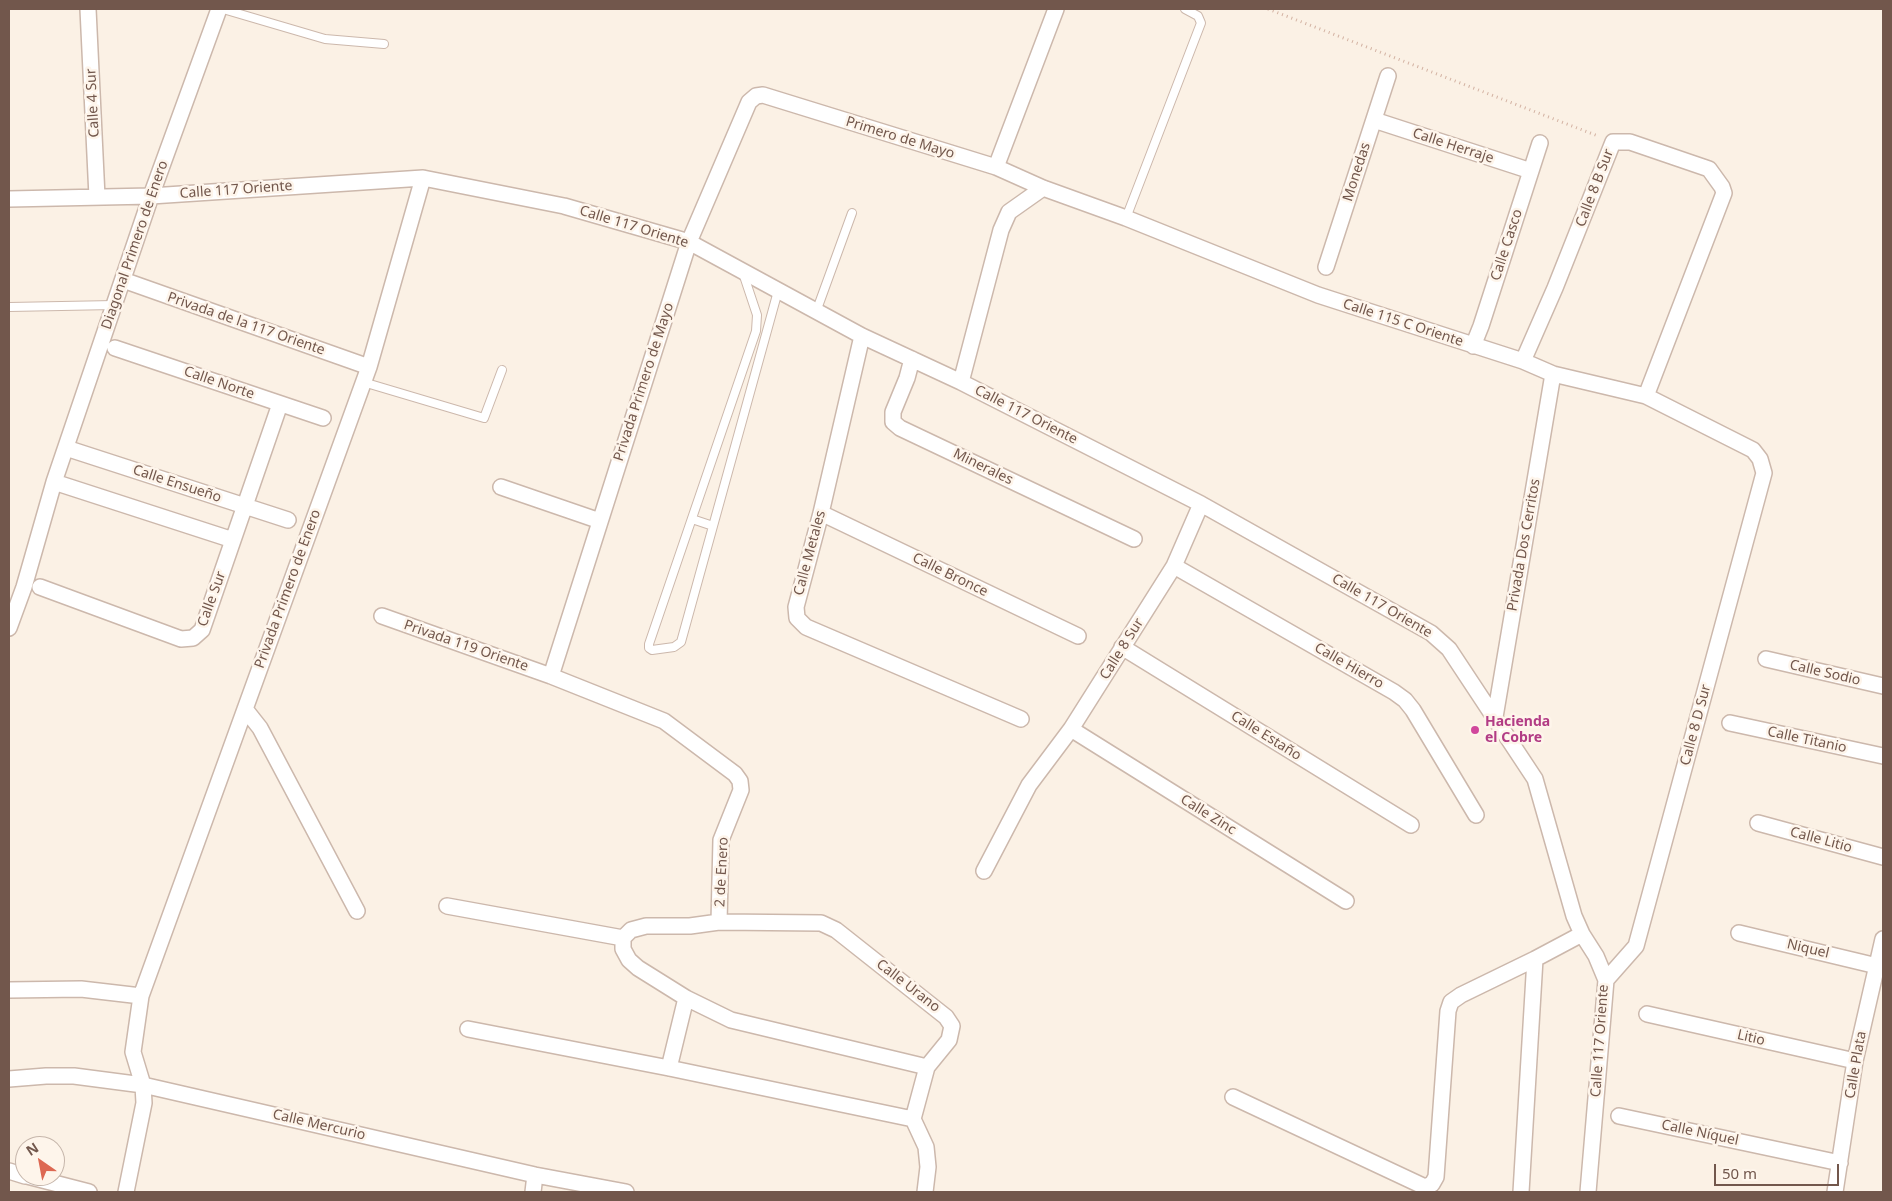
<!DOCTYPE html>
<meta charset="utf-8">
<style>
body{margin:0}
#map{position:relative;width:1892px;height:1201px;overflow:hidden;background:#fbf1e5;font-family:"Noto Sans",sans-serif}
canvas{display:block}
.frame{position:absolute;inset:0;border:10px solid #72574c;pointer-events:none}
.north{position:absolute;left:15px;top:1136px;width:50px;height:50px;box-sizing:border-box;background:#fef5eb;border:1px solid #c6b6ab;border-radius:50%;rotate:327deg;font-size:14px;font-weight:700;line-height:20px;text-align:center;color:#72574c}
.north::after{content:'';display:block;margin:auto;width:18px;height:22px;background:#dd6852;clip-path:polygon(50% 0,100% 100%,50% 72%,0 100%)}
.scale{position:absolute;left:1714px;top:1164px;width:125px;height:22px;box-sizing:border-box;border:2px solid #72574c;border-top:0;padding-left:6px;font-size:15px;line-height:18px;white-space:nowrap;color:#72574c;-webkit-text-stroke:4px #fef5eb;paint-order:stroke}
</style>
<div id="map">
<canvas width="1892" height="1201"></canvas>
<div class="frame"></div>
<div class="north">N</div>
<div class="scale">50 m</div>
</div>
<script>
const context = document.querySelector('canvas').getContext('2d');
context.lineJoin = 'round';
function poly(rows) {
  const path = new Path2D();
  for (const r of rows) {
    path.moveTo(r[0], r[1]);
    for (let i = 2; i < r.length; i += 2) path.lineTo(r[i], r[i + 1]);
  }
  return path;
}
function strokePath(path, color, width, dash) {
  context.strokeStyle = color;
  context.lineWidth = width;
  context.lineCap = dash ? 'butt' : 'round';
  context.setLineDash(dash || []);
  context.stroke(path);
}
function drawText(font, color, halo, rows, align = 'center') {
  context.font = font + ' "Noto Sans",sans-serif';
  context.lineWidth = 5;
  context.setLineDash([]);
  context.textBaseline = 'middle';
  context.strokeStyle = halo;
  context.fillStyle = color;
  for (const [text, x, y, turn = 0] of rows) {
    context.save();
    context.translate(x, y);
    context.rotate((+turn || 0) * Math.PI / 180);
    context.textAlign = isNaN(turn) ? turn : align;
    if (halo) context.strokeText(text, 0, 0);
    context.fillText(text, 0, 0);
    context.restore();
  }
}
const path = poly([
 [1268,9,1598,136]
]);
const lane = poly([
 [223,9,325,39,384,44],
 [1126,218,1201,23,1198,16,1185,9],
 [743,273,757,315,756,331,649,644,649,648,652,650,674,647,681,642,778,291],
 [9,307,114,305],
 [816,312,852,213],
 [363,382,484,418,502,370],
 [692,519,713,526]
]);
const street = poly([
 [88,9,97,197],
 [1374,120,1531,171],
 [996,167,1056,9],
 [9,199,151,196,423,178,564,206,689,242,862,336,961,382,1201,504,1431,633,1449,649,1535,779,1574,916,1582,934,1596,956,1606,980,1588,1192],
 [1326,267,1388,76],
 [123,280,369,367],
 [862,336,821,513,796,607,797,618,806,627,1021,719],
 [1473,346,1481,326,1540,143],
 [115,348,323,418],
 [912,359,907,378,893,412,893,422,900,428,1134,539],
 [1523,361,1555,288,1613,142,1630,142,1709,169,1722,187,1724,193,1646,396],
 [961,382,1001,230,1009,212,1043,188],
 [66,448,288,520],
 [54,482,233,540],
 [501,487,600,521],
 [821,513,1078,636],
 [1174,566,1394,692,1405,700,1413,710,1476,815],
 [40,587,181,639,193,638,202,630,280,404],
 [382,616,551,676,664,721,735,774,740,781,741,790,721,840,719,922,690,926,646,926,631,930,623,938,623,949,629,960,638,968,686,998,669,1068],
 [9,628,24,587,54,482,151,196,219,9],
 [1122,647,1411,825],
 [1766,659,1883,686],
 [551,676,689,242,749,102,756,96,763,95,996,167,1043,188,1126,218,1318,295,1523,361,1553,374,1646,396,1753,450,1760,459,1764,473,1636,946,1606,980],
 [245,709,260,728,357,911],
 [1495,717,1553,374],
 [1730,723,1883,756],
 [1071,729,1346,901],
 [1758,823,1883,857],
 [984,871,1029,785,1071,729,1174,566,1201,504],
 [447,906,623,938],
 [719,922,821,923,836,930,946,1017,952,1026,949,1040,927,1067,913,1119,926,1147,928,1167,925,1192],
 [1739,933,1877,966],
 [9,990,81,989,141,996],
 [686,998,731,1020,927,1067],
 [1647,1014,1855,1061],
 [468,1029,669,1068,913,1119],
 [9,1079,46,1076,74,1076,143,1085,535,1175,626,1192],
 [1233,1097,1425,1187,1432,1184,1436,1177,1448,1011,1451,1002,1461,995,1535,959,1582,934],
 [1619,1116,1840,1163],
 [9,1171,25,1176],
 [27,1176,89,1192],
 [126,1192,144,1103,143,1085,133,1052,141,996,369,367,423,178],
 [533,1192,535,1175],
 [1521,1192,1535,959],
 [1835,1192,1855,1061,1883,939]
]);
const markers = [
 [1475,730,5,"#d1479c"]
];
const streetNames = [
 ["Calle 4 Sur",93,103,-93],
 ["Primero de Mayo",900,138,17],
 ["Calle Herraje",1453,146,18],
 ["Monedas",1357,172,-72],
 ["Calle 8 B Sur",1595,188,-69],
 ["Calle 117 Oriente",236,190,-4],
 ["Calle 117 Oriente",634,227,17],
 ["Diagonal Primero de Enero",135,245,-71],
 ["Calle Casco",1507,245,-72],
 ["Calle 115 C Oriente",1403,323,18],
 ["Privada de la 117 Oriente",246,324,19],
 ["Privada Primero de Mayo",644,382,-72],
 ["Calle Norte",219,383,19],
 ["Calle 117 Oriente",1026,415,27],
 ["Minerales",983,467,26],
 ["Calle Ensueño",177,484,18],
 ["Privada Dos Cerritos",1524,545,-80],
 ["Calle Metales",810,553,-75],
 ["Calle Bronce",950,575,26],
 ["Privada Primero de Enero",288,589,-70],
 ["Calle Sur",212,599,-70],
 ["Calle 117 Oriente",1382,606,30],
 ["Privada 119 Oriente",466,646,19],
 ["Calle 8 Sur",1122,649,-58],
 ["Calle Hierro",1349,666,30],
 ["Calle Sodio",1825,673,13],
 ["Calle 8 D Sur",1696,725,-75],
 ["Calle Estaño",1266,736,32],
 ["Calle Titanio",1807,740,12],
 ["Calle Zinc",1208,815,32],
 ["Calle Litio",1821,840,15],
 ["2 de Enero",722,872,-87],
 ["Niquel",1808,949,13],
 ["Calle Urano",908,986,38],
 ["Litio",1751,1038,13],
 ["Calle 117 Oriente",1600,1041,-86],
 ["Calle Plata",1856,1065,-80],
 ["Calle Mercurio",319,1125,13],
 ["Calle Níquel",1700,1133,12]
];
const hotelNames = [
 ["Hacienda",1485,722],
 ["el Cobre",1485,738]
];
strokePath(lane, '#ccb8ac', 10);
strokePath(street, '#ccb8ac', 18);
strokePath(path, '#d3b2a2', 3, [1, 4]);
strokePath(lane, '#fff', 8);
strokePath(street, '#fff', 15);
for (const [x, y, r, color] of markers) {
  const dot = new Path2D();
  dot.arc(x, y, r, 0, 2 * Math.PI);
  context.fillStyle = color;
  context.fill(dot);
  strokePath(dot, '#fef5eb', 2);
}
drawText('14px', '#72574c', '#fef5eb', streetNames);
drawText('bold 14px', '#b23c85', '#fef5eb', hotelNames, 'left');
</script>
